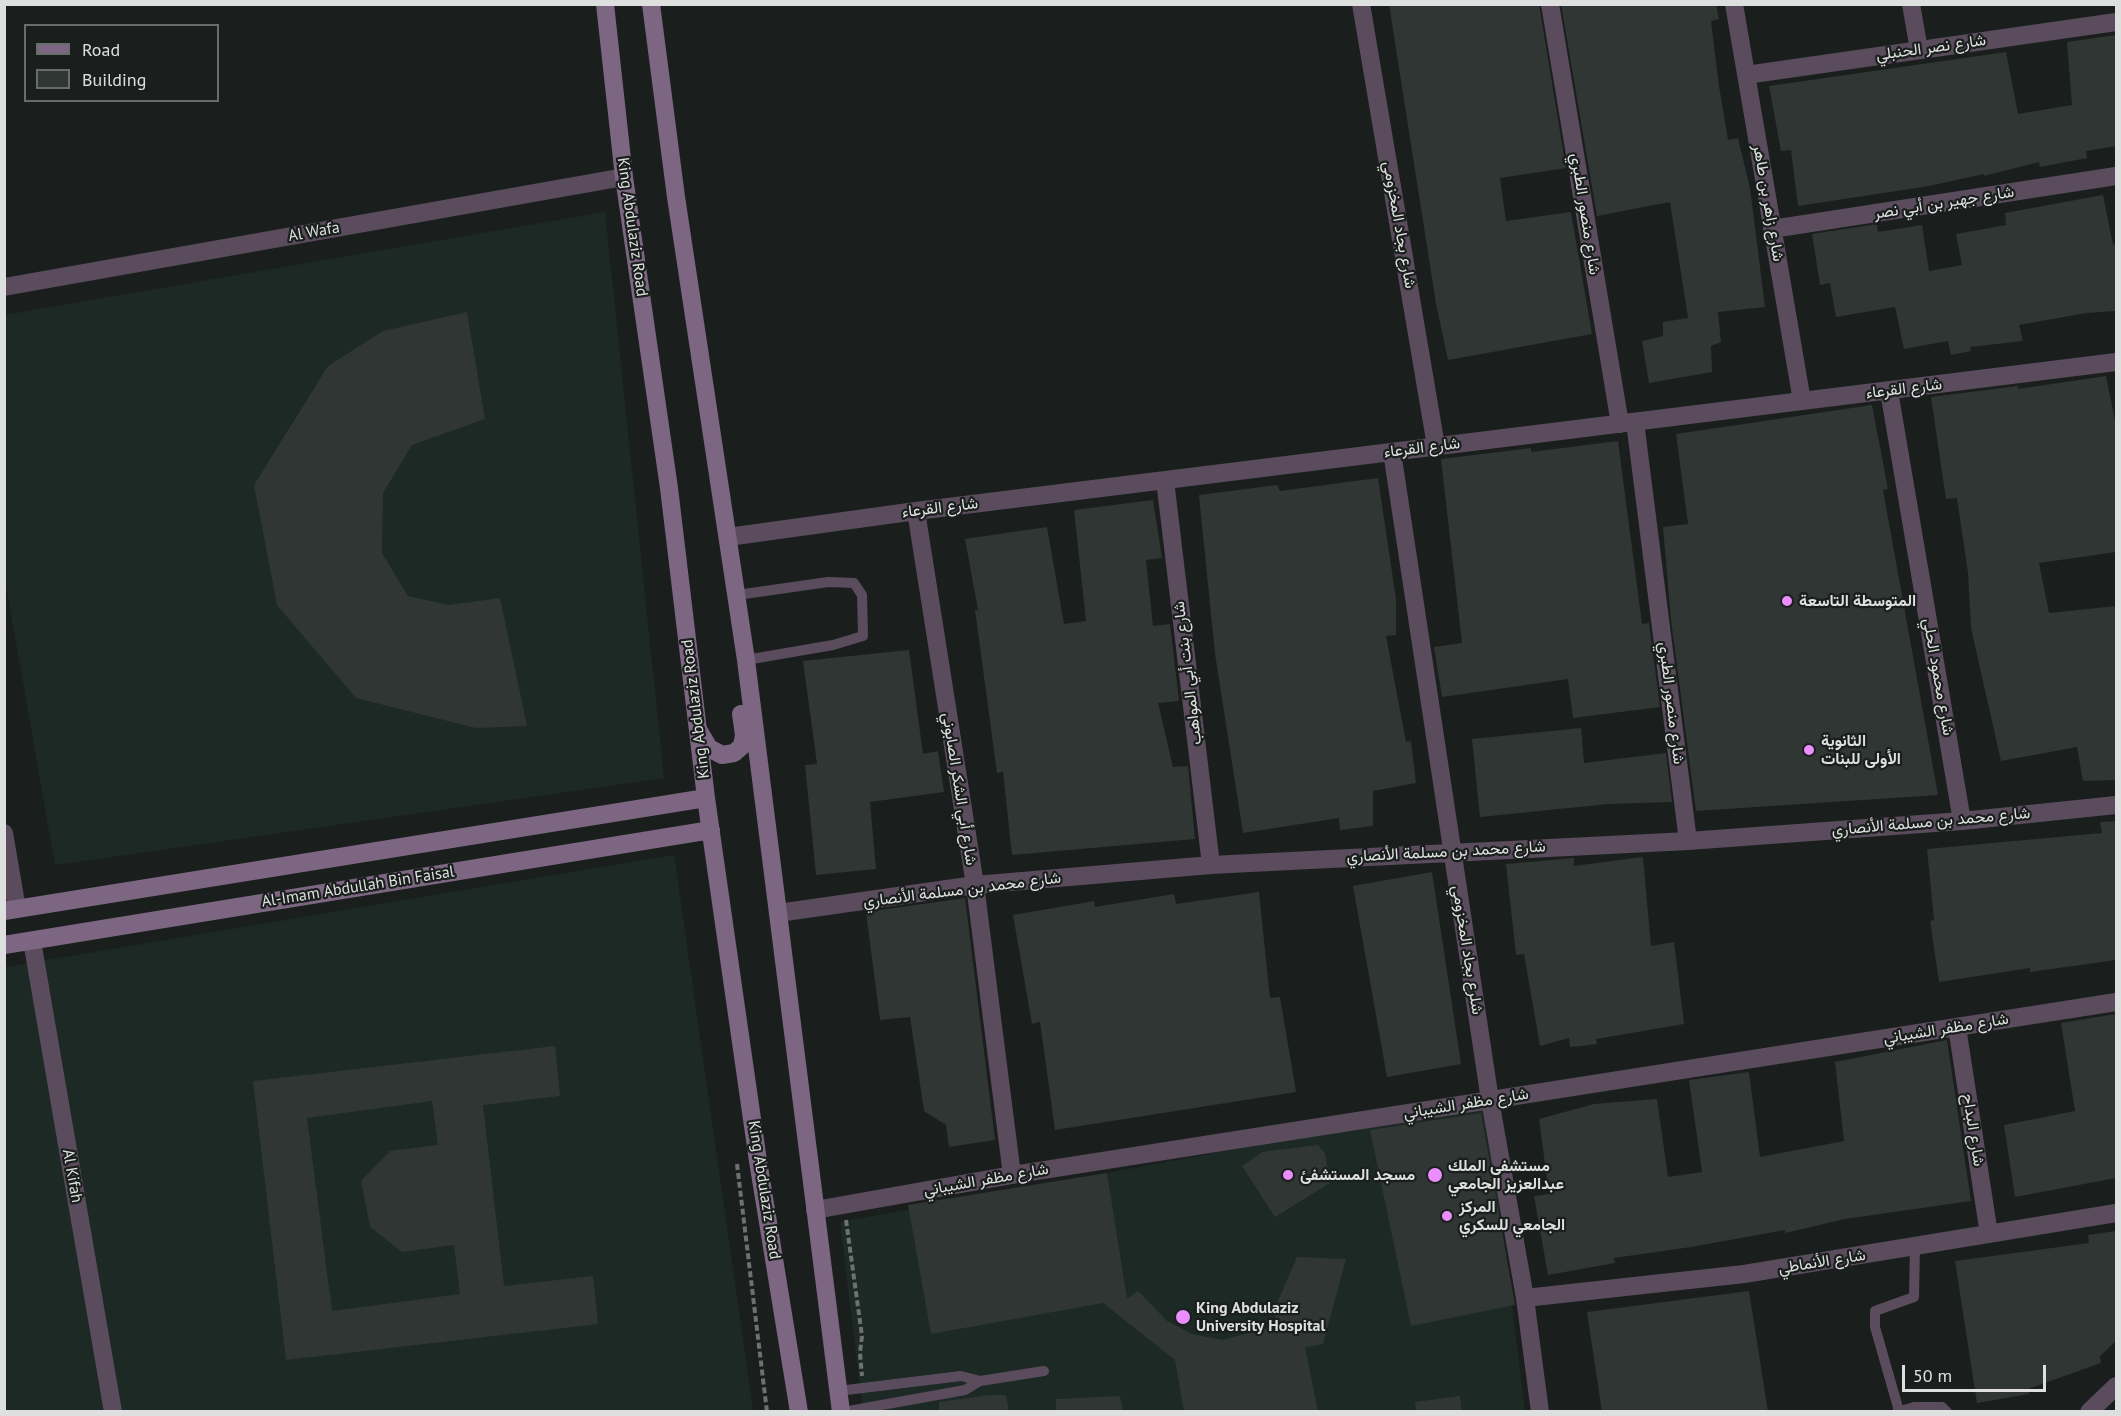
<!DOCTYPE html>
<meta charset="utf-8">
<style>
body{margin:0}
#map{position:relative;width:2121px;height:1416px;overflow:hidden;background:#1a1f1d;font-family:"PT Sans",sans-serif}
canvas{display:block}
.frame{position:absolute;inset:0;border:6px solid #dde0de;pointer-events:none}
.legend{position:absolute;left:24px;top:24px;width:195px;height:78px;box-sizing:border-box;background:#1a1f1d;border:2px solid #686c6a;margin:0;padding:8px 10px;list-style:none;font-size:18px;color:#dde0de}
.legend li{display:flex;align-items:center;gap:12px;height:30px}
.legend b{width:30px;border:2px solid #686c6a}
.scale{position:absolute;left:1902px;top:1365px;width:144px;height:27px;box-sizing:border-box;border:3px solid #dde0de;border-top:0;padding-left:8px;font-size:18px;line-height:21px;white-space:nowrap;color:#dde0de;-webkit-text-stroke:4px #1a1f1d;paint-order:stroke}
</style>
<div id="map">
<canvas width="2121" height="1416"></canvas>
<div class="frame"></div>
<ul class="legend">
<li><b style="height:8px;background:#7d6681"></b>Road</li>
<li><b style="height:16px;background:#303633"></b>Building</li>
</ul>
<div class="scale">50 m</div>
</div>
<script>
const context = document.querySelector('canvas').getContext('2d');
context.lineJoin = 'round';
function fillPath(path, color) {
  context.fillStyle = color;
  context.fill(path, 'evenodd');
}
function poly(rows) {
  const path = new Path2D();
  for (const r of rows) {
    path.moveTo(r[0], r[1]);
    for (let i = 2; i < r.length; i += 2) path.lineTo(r[i], r[i + 1]);
  }
  return path;
}
function strokePath(path, color, width, dash) {
  context.strokeStyle = color;
  context.lineWidth = width;
  context.lineCap = dash ? 'butt' : 'round';
  context.setLineDash(dash || []);
  context.stroke(path);
}
function drawText(font, color, halo, rows, align = 'center') {
  context.font = font + ' "PT Sans",Vazirmatn,sans-serif';
  context.lineWidth = 4.5;
  context.setLineDash([]);
  context.textBaseline = 'middle';
  context.strokeStyle = halo;
  context.fillStyle = color;
  for (const [text, x, y, turn = 0] of rows) {
    context.save();
    context.translate(x, y);
    context.rotate((+turn || 0) * Math.PI / 180);
    context.textAlign = isNaN(turn) ? turn : align;
    if (halo) context.strokeText(text, 0, 0);
    context.fillText(text, 0, 0);
    context.restore();
  }
}
const built = poly([
 [605,212,664,778,55,865,5,579,4,315],
 [674,855,753,1410,5,1412,5,967],
 [1487,1103,1525,1411,863,1411,840,1222]
]);
const building = poly([
 [1389,4,1539,4,1566,168,1500,178,1506,221,1571,212,1592,334,1448,360,1436,304],
 [1561,4,1716,4,1719,19,1711,21,1719,86,1728,140,1738,138,1750,188,1765,307,1718,312,1721,342,1711,346,1712,372,1649,383,1642,341,1663,336,1663,322,1688,318,1670,202,1597,216],
 [2116,35,2116,146,2086,151,2087,158,2040,167,2039,162,1984,176,1984,174,1929,186,1798,206,1791,150,1781,151,1769,86,2006,52,2018,114,2072,105,2067,42],
 [2103,195,2113,245,2116,244,2116,311,2086,313,2019,325,2023,341,1970,347,1971,351,1951,355,1948,341,1904,349,1895,307,1836,317,1830,283,1820,285,1812,234,1877,224,1878,232,1922,225,1929,271,1962,265,1956,234,2006,225,2005,213],
 [467,312,485,419,412,445,383,493,382,553,408,596,449,605,500,598,527,726,476,728,356,698,277,605,254,485,328,366,383,331],
 [2106,376,2116,425,2116,552,2039,563,2049,613,2116,606,2116,780,2083,781,2077,747,2001,761,1971,628,1968,573,1957,498,1946,499,1931,397,2018,386,2018,389],
 [1872,405,1888,489,1883,490,1938,795,1696,811,1671,620,1663,527,1688,524,1676,434],
 [1618,441,1642,624,1649,623,1660,707,1573,718,1568,679,1442,697,1434,647,1462,643,1441,459,1531,448,1531,452],
 [1378,478,1396,599,1396,635,1386,636,1406,742,1411,741,1416,783,1373,791,1373,826,1340,830,1339,818,1243,833,1215,654,1199,495,1277,485,1280,491],
 [1153,500,1162,558,1146,560,1153,626,1170,624,1179,701,1158,703,1173,767,1188,766,1195,839,1012,855,1003,772,997,773,975,610,978,610,965,539,1047,527,1064,624,1086,621,1074,510],
 [909,650,923,754,938,751,944,792,870,802,876,869,816,875,805,765,817,764,803,661],
 [1581,728,1584,763,1666,753,1672,802,1608,804,1480,817,1472,739],
 [2116,821,2116,960,2030,972,2030,968,1939,982,1930,921,1934,920,1927,849,2102,833,2100,822],
 [1643,857,1651,946,1674,942,1684,1024,1596,1039,1597,1044,1581,1046,1570,1047,1569,1038,1540,1046,1524,954,1516,955,1506,864,1574,858,1574,866],
 [1432,872,1461,1064,1387,1077,1353,886],
 [1259,892,1270,998,1280,997,1296,1092,1055,1130,1040,1022,1032,1024,1013,915,1094,901,1095,907,1174,894,1176,904],
 [965,898,995,1140,949,1147,946,1125,924,1111,910,1017,880,1020,866,912],
 [2116,1014,2116,1178,2015,1197,2004,1125,2075,1111,2061,1023],
 [1947,1040,1971,1201,1845,1219,1785,1233,1785,1230,1691,1247,1614,1258,1615,1263,1548,1275,1534,1196,1549,1194,1539,1119,1594,1104,1657,1099,1668,1177,1702,1172,1689,1080,1749,1072,1760,1157,1844,1141,1835,1062],
 [555,1046,560,1096,483,1105,504,1286,593,1276,598,1324,286,1360,253,1081],
 [432,1101,438,1145,390,1151,361,1181,370,1227,402,1252,454,1245,460,1294,332,1311,307,1118],
 [1481,1113,1515,1305,1411,1326,1370,1130],
 [1318,1145,1325,1153,1330,1183,1275,1217,1242,1166,1262,1152],
 [1107,1173,1127,1299,1138,1291,1167,1321,1192,1334,1222,1340,1276,1326,1275,1308,1297,1257,1346,1259,1323,1344,1305,1347,1318,1412,1184,1412,1175,1360,1103,1303,931,1334,908,1205],
 [2116,1231,2116,1341,2100,1356,2101,1363,2028,1389,2029,1394,1977,1403,1955,1261,2089,1243,2088,1235],
 [1749,1291,1768,1412,1602,1412,1587,1312],
 [989,1395,1006,1395,1009,1412,939,1412,939,1402],
 [1120,1396,1123,1412,1056,1412,1056,1399],
 [1460,1396,1462,1412,1416,1412,1415,1402]
]);
const path = poly([
 [737,1164,767,1412],
 [846,1220,862,1336,860,1353,862,1376]
]);
const lane = poly([
 [737,595,828,582,854,583,862,595,863,636,833,645,746,660],
 [838,1391,961,1376,980,1381],
 [1899,1411,1875,1327,1875,1311,1914,1297,1915,1246],
 [843,1412,965,1390,980,1381,1044,1371],
 [1897,1412,1914,1407,1942,1407,1947,1412]
]);
const street = poly([
 [1361,4,1436,446],
 [1550,4,1620,424],
 [1734,4,1802,401],
 [1911,4,1919,50],
 [1746,75,2116,22],
 [1772,229,2116,176],
 [4,287,624,177],
 [1889,391,1962,821],
 [1635,422,1688,841],
 [1392,452,1490,1100,1525,1298,1540,1412],
 [1165,480,1211,865],
 [916,511,975,885,1012,1175],
 [728,537,916,511,2116,362],
 [4,833,17,909],
 [778,913,975,885,1211,865,1688,841,1962,821,2116,805],
 [32,941,113,1412],
 [1957,1027,1989,1234],
 [815,1210,1012,1175,2116,1002],
 [1525,1298,1744,1274,2116,1213],
 [2089,1412,2116,1386]
]);
const secondary = poly([
 [605,4,624,177,669,488,706,798,758,1161,799,1412],
 [651,4,676,197,746,660,841,1412],
 [699,731,709,748,722,755,734,753,742,746,744,735,741,714],
 [4,911,706,798],
 [4,945,711,830]
]);
const markers = [
 [1787,601,6,"#eb8dfc"],
 [1809,750,6,"#eb8dfc"],
 [1288,1175,6,"#eb8dfc"],
 [1435,1175,8,"#eb8dfc"],
 [1447,1216,6,"#eb8dfc"],
 [1183,1317,8,"#eb8dfc"]
];
const streetNames = [
 ["شارع نصر الحنبلي",1931,48,-8],
 ["شارع زاهر بن طاهر",1768,203,80],
 ["شارع جهير بن أبي نصر",1944,203,-9],
 ["شارع منصور الطبري",1585,214,81],
 ["شارع بجاد المخزومي",1399,225,80],
 ["King Abdulaziz Road",632,227,82],
 ["Al Wafa",314,232,-10],
 ["شارع القرعاء",1904,389,-7],
 ["شارع القرعاء",1422,448,-7],
 ["شارع القرعاء",940,508,-7],
 ["شارع بنت أبي المواهب",1188,673,-97],
 ["شارع محمود الحلي",1938,677,80],
 ["شارع منصور الطبري",1671,703,83],
 ["King Abdulaziz Road",696,709,-97],
 ["شارع أبي الشكر الصابوني",959,789,81],
 ["شارع محمد بن مسلمة الأنصاري",1931,822,-5],
 ["شارع محمد بن مسلمة الأنصاري",1446,852,-3],
 ["Al-Imam Abdullah Bin Faisal",358,887,-9],
 ["شارع محمد بن مسلمة الأنصاري",962,890,-7],
 ["شلرع بجاد المخزومي",1467,950,81],
 ["شارع مظفر الشيباني",1946,1029,-9],
 ["شارع مظفر الشيباني",1466,1104,-9],
 ["شارع البداح",1973,1130,81],
 ["Al Kifah",72,1176,80],
 ["شارع مظفر الشيباني",986,1180,-10],
 ["King Abdulaziz Road",764,1190,81],
 ["شارع الأنماطي",1822,1262,-9]
];
const poiNames = [
 ["المتوسطة التاسعة",1799,601],
 ["الثانوية",1821,741],
 ["الأولى للبنات",1821,759],
 ["مستشفى الملك",1448,1166],
 ["عبدالعزيز الجامعي",1448,1184],
 ["مسجد المستشفئ",1300,1175],
 ["المركز",1459,1207],
 ["الجامعي للسكري",1459,1225],
 ["King Abdulaziz",1196,1308],
 ["University Hospital",1196,1326]
];
fillPath(built, '#1d2924');
fillPath(building, '#303633');
strokePath(path, '#6d716f', 4, [6, 3]);
strokePath(lane, '#5a4c5d', 10);
strokePath(street, '#5a4c5d', 18);
strokePath(secondary, '#7d6681', 18);
for (const [x, y, r, color] of markers) {
  const dot = new Path2D();
  dot.arc(x, y, r, 0, 2 * Math.PI);
  context.fillStyle = color;
  context.fill(dot);
  strokePath(dot, '#1a1f1d', 2);
}
drawText('16px', '#dde0de', '#1a1f1d', streetNames);
drawText('bold 16px', '#dde0de', '#1a1f1d', poiNames, 'left');
</script>
